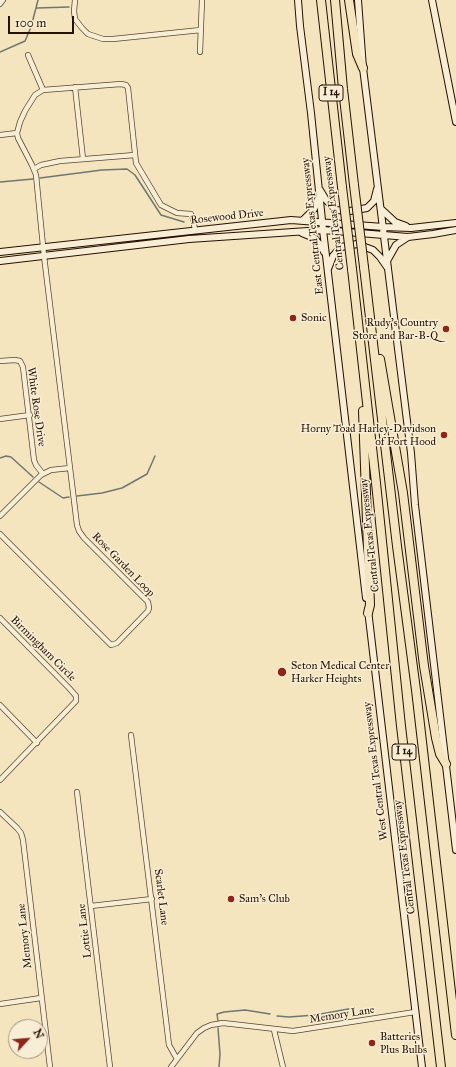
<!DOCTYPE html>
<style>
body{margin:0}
#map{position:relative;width:456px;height:1067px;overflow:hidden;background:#f4e5bf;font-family:"IM FELL Great Primer",serif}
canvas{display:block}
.north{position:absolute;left:8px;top:1019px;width:40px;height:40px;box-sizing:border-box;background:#f8eed5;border:1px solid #a49580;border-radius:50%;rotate:64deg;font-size:11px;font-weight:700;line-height:16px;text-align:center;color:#261000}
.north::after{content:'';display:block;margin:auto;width:14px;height:18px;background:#8f2418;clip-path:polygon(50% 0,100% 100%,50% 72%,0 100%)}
.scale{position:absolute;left:8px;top:16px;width:66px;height:18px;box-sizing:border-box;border:2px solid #261000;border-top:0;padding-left:5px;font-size:12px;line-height:14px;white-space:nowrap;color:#261000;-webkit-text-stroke:3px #f8eed5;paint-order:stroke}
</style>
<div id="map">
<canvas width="456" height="1067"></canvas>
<div class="north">N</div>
<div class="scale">100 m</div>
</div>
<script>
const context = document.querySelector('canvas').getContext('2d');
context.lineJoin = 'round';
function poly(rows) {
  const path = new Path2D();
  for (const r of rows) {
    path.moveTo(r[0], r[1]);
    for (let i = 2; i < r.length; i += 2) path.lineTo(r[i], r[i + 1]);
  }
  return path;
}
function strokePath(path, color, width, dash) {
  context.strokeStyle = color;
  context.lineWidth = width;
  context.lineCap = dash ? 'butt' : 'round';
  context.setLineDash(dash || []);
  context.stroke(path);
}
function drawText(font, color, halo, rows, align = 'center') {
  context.font = font + ' "IM FELL Great Primer",serif';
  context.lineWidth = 3;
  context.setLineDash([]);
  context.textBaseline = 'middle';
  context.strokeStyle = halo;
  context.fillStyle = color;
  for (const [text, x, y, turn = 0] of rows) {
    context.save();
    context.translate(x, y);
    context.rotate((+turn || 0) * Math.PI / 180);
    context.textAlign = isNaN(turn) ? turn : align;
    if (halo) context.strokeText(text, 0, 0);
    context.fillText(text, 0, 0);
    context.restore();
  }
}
const stream = poly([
 [37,8,69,7],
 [0,52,25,41,31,27,38,0],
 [40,178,102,170,127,169,135,175,161,215,184,222],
 [0,182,33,179],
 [0,458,6,456,11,457,33,477],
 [39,482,63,498,69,497],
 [77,496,102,493,122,488,147,474,155,456],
 [277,1016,289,1017,315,1015,354,1008],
 [218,1021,217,1014,224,1012,245,1010,270,1014],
 [218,1028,220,1054,219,1067]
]);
const street = poly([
 [75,0,74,11,75,19,82,28,88,34,103,39,113,39,201,30],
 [0,4,3,0],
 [200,52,202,0],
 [28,55,43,90],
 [75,87,83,159],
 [0,135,17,133],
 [34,169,41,165,60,161,135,155],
 [0,361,15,360,20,361,23,367,34,460,36,465,43,474],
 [0,419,30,415],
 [0,516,41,475,51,470,70,468],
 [0,534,111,645,117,643,148,611,149,608,148,602,84,538,79,531,77,525,44,256,36,175,32,165,18,138,17,133,20,122,25,111,35,95,43,90,121,84,126,85,128,88,136,163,161,205,177,213,191,214,193,218,195,230],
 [0,618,69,688,76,696,76,701,0,780],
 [0,705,37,743],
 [131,735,169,1045,177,1059],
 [77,792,110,1067],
 [0,812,17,828,21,833,23,840,50,1067],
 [91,906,152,899],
 [0,1004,41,998],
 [274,1030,283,1067],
 [171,1067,197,1033,204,1028,211,1025,223,1023,293,1031,415,1012]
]);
const secondary = poly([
 [298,0,300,26,311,113,323,230,366,598],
 [358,0,363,68,411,453,415,505,456,850],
 [432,0,456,122],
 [320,190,326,200,336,210,350,211,367,208,374,201,377,189],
 [381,209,395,222,406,226],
 [303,220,314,209,318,199],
 [302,233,314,238,321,246,324,252],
 [0,252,291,220,383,227,411,228,456,223],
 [0,261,189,239,323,230,408,237,433,234,456,230],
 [387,261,396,245,408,237],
 [328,269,333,256,341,247,357,244,373,250,380,257,387,267],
 [368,610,422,1067]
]);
const highway = poly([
 [321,0,342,187],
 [335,0,343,89,354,185],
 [349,0,357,54,363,68],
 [364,267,397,546,416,690,456,1035],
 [352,269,376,483,401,726,441,1067],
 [380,359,403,493,424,666,436,738,440,754,446,764],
 [363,411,370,605,368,613]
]);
const highwayBridge = poly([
 [354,185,364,267],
 [342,187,352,269]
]);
const markers = [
 [293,318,4,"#8f2418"],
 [446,329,4,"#8f2418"],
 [444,435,4,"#8f2418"],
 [282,672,5,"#8f2418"],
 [231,899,4,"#8f2418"],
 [372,1043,4,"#8f2418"]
];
const shields = [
 [331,93,24],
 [404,752,24]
];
const shieldNames = [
 ["I 14",331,93],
 ["I 14",404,752]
];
const streetNames = [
 ["Central Texas Expressway",334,213,-97],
 ["Rosewood Drive",227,217,-6],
 ["East Central Texas Expressway",313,226,-96],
 ["White Rose Drive",36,407,82],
 ["Central Texas Expressway",370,535,-96],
 ["Rose Garden Loop",123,565,46],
 ["Birmingham Circle",43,649,45],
 ["West Central Texas Expressway",376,771,-97],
 ["Central Texas Expressway",405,857,-97],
 ["Scarlet Lane",161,897,83],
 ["Lottie Lane",85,931,-97],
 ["Memory Lane",25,936,-96],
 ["Memory Lane",342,1015,-9]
];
const poiNames = [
 ["Sonic",301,318],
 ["Rudy's Country",438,323,"right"],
 ["Store and Bar-B-Q",438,336,"right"],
 ["Horny Toad Harley-Davidson",436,429,"right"],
 ["of Fort Hood",436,442,"right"],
 ["Seton Medical Center",291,666],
 ["Harker Heights",291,679],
 ["Sam's Club",239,899],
 ["Batteries",380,1037],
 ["Plus Bulbs",380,1050]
];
strokePath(stream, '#707771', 1.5);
strokePath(street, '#5a4530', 6);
strokePath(secondary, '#261000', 8);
strokePath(highway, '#261000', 10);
strokePath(street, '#f8eed5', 4.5);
strokePath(secondary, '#f8eed5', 6);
strokePath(highway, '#f4e5bf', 8);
strokePath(highwayBridge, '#261000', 10, []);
strokePath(highwayBridge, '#f4e5bf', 8);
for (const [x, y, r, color] of markers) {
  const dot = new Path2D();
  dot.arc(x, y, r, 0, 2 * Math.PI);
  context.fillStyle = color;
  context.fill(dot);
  strokePath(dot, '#f8eed5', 1.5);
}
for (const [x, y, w] of shields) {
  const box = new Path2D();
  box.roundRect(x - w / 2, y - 8, w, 16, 3);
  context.fillStyle = '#f8eed5';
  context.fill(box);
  strokePath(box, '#261000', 1);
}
drawText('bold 10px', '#261000', null, shieldNames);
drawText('11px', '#261000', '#f8eed5', streetNames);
drawText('11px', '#261000', '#f8eed5', poiNames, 'left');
</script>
